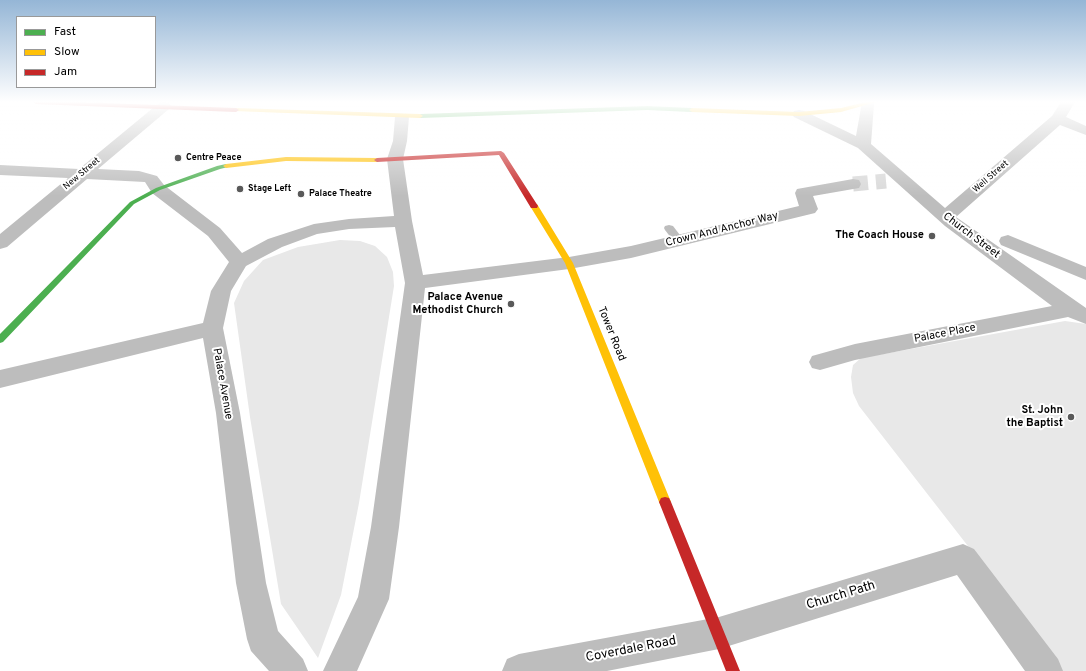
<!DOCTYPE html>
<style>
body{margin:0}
#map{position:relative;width:1086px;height:671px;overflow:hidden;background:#fff;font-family:Overpass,sans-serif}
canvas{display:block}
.legend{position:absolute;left:16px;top:16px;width:140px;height:72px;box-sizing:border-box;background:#fff;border:1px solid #999;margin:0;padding:5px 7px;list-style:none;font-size:12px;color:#000}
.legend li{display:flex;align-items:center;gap:8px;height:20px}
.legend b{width:20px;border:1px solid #999}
</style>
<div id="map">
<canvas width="1086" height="671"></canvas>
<ul class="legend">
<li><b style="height:5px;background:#4caf50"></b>Fast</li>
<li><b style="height:5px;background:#ffc107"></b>Slow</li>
<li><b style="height:5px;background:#c62828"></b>Jam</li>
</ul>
</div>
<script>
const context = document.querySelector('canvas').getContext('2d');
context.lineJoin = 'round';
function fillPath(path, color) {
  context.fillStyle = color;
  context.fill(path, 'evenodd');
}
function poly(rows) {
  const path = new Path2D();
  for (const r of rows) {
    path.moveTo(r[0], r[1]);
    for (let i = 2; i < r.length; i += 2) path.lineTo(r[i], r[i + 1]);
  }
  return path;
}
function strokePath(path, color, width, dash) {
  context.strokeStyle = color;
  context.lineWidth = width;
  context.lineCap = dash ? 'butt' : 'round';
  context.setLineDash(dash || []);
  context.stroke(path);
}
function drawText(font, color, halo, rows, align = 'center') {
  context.font = font + ' Overpass,sans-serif';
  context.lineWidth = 4;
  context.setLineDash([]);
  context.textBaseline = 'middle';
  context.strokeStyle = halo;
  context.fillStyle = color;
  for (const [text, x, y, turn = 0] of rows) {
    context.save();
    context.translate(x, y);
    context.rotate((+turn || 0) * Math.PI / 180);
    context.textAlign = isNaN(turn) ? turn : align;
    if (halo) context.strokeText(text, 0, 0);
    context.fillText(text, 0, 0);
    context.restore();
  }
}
const green = poly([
 [340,240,360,241,375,246,387,257,393,272,394,286,359,503,341,595,318,658,281,604,250,417,234,303,244,281,263,260,298,247],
 [1065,321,1086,324,1086,671,1056,671,971,550,859,406,853,393,851,377,853,365,861,358]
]);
const streetTunnel = poly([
 [853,184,886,181]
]);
const lane = poly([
 [669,225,673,226,683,239,684,241,683,243,675,243,665,230,664,228,665,226,669,225]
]);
const street = poly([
 [164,102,169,103,171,106,169,109,98,169,139,171,157,176,164,185,220,228,242,253,268,239,314,224,349,219,394,216,387,159,393,141,395,117,397,114,407,114,409,117,407,141,403,159,412,221,423,275,569,257,631,246,799,206,795,193,797,189,853,179,859,180,861,184,859,188,813,196,818,209,815,213,631,258,569,269,425,288,399,527,389,599,357,671,323,671,358,597,371,527,405,283,395,227,349,229,317,234,282,247,246,266,231,291,223,328,240,413,266,583,278,631,303,659,308,671,269,671,251,651,247,639,236,583,216,413,203,338,0,388,0,370,203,323,211,291,229,262,208,236,152,193,145,182,87,179,7,247,0,249,0,234,68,178,0,175,0,165,79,169,159,103,164,102],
 [862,102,872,102,874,104,871,144,945,208,1052,116,1061,102,1075,102,1066,117,1086,126,1086,135,1060,125,956,217,1086,308,1086,324,1068,317,855,360,820,370,812,368,809,362,812,356,855,344,1052,306,945,226,858,148,794,117,792,114,794,111,799,110,804,111,856,136,862,102],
 [1008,235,1086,267,1086,280,1001,245,999,241,1001,237,1008,235],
 [963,544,974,549,1058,659,1063,671,1025,671,957,575,719,649,607,671,502,671,507,659,519,654,719,617,963,544]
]);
const fast = poly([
 [647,106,692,108,695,110,692,112,647,110,420,118,417,116,420,114,647,106],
 [226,164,229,166,228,167,220,169,160,190,134,204,3,342,0,343,0,334,130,202,156,188,217,166,226,164]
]);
const slow = poly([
 [866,102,876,102,841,112,799,116,692,112,689,110,692,108,799,112,841,108,866,102],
 [236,108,420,114,423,116,420,118,234,111,234,109,236,108],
 [286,157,377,158,380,160,377,162,286,161,226,168,223,166,226,164,286,157],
 [531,204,537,204,573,263,671,502,669,506,665,507,661,506,659,502,565,263,530,206,531,204]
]);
const jam = poly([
 [33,102,78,102,236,108,239,110,236,112,36,104,33,102],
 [501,151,504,153,538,206,537,208,531,208,499,155,377,162,374,160,377,158,501,151],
 [665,497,669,498,671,502,740,671,726,671,659,502,661,498,665,497]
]);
const markers = [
 [178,158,4,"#595959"],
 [240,189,4,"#595959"],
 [301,194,4,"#595959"],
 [932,236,4,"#595959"],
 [511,304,4,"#595959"],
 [1071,417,4,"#595959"]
];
const farPoinames = [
 ["Centre Peace",186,158],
 ["Stage Left",248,189],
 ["Palace Theatre",309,194]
];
const farStreetnames = [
 ["New Street",82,174,-40],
 ["Well Street",991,177,-41]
];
const streetNames = [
 ["Crown And Anchor Way",722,230,-14],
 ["Church Street",971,236,37],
 ["Tower Road",611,334,68],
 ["Palace Place",945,334,-11],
 ["Palace Avenue",222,384,80]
];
const poiNames = [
 ["The Coach House",924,236],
 ["Palace Avenue",503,298],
 ["Methodist Church",503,311],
 ["St. John",1063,411],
 ["the Baptist",1063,424]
];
const nearStreetnames = [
 ["Church Path",841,596,-17],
 ["Coverdale Road",631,650,-11]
];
fillPath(green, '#e8e8e8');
strokePath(streetTunnel, '#d9d9d9', 15, [15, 8]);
fillPath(lane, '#bdbdbd');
fillPath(street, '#bdbdbd');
fillPath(fast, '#4caf50');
fillPath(slow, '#ffc107');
fillPath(jam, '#c62828');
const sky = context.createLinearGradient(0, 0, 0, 196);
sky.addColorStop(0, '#95b6d6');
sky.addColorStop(0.52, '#fff');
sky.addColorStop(1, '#ffffff00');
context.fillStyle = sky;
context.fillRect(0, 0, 1086, 196);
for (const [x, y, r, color] of markers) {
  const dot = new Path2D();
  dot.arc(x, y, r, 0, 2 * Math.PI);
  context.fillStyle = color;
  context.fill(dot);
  strokePath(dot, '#fff', 1.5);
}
drawText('bold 9px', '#000', '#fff', farPoinames, 'left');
drawText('9px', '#000', '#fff', farStreetnames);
drawText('11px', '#000', '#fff', streetNames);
drawText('bold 11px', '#000', '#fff', poiNames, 'right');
drawText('13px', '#000', '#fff', nearStreetnames);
</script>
